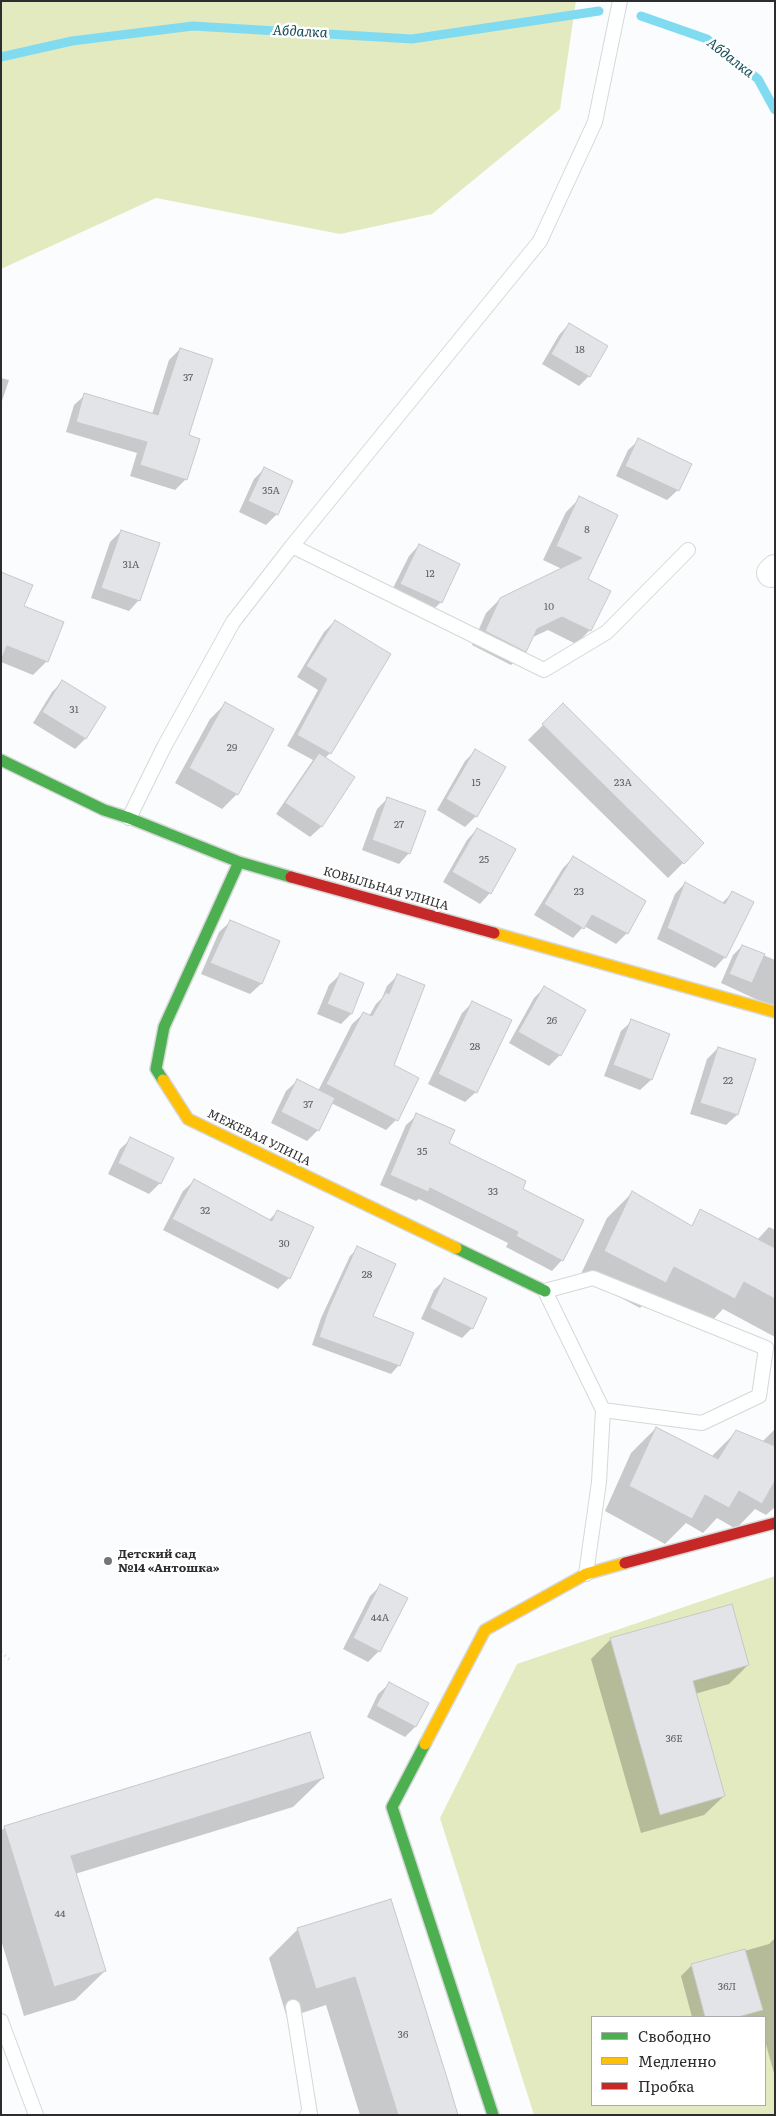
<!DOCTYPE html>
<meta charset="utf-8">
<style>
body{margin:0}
#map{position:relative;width:776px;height:2116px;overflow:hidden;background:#fbfcfd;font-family:Literata,serif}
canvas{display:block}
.frame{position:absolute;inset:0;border:2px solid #2d2d2f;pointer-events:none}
.legend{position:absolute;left:591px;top:2016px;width:175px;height:90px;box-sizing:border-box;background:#fff;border:1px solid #ababac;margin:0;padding:6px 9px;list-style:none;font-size:15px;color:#2d2d2f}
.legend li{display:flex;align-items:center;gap:10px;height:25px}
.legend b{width:25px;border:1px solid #ababac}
</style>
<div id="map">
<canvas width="776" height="2116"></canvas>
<div class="frame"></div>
<ul class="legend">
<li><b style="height:6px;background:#4caf50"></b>Свободно</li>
<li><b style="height:6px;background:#ffc107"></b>Медленно</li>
<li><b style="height:6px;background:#c62828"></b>Пробка</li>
</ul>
</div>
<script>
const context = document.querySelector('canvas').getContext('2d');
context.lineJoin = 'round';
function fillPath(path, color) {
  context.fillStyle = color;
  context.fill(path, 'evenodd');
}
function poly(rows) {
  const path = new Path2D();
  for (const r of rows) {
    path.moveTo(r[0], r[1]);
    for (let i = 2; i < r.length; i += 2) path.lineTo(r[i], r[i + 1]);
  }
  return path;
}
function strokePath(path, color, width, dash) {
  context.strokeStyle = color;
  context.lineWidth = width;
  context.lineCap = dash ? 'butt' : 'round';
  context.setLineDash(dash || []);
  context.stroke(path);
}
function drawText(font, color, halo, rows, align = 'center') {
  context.font = font + ' Literata,serif';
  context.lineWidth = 5;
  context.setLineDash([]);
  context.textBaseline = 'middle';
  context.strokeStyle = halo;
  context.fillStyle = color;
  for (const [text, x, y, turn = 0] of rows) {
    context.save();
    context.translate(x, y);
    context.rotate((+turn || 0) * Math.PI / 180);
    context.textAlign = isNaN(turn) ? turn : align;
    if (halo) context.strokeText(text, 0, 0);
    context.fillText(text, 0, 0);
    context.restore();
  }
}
const green = poly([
 [1,1,576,1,560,109,432,214,340,234,156,198,1,269],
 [775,1576,775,2115,534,2115,440,1818,517,1664],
 [592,2017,765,2017,765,2105,592,2105]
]);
const shadow = poly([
 [569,324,589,376,579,386,542,364,559,335],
 [180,349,187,436,186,479,175,490,130,476,137,453,66,432,74,405,85,395,152,414,169,360],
 [1,378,9,380,1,404],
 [639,440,678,490,667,500,616,476,628,450],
 [264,469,277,514,266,525,239,512,254,479],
 [580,498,586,579,609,592,590,630,576,644,548,630,531,638,525,651,511,665,472,645,486,613,500,599,562,569,543,560,566,512],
 [121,531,139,600,129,611,91,598,110,542],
 [419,545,458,564,440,603,430,613,390,594,409,556],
 [1,574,23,606,62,622,47,661,33,675,1,662],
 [335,621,330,753,325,758,354,778,321,827,310,837,276,814,313,760,287,746,318,690,297,677,324,632],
 [62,682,85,739,75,749,33,723,52,692],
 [225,704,237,794,222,809,175,783,210,719],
 [563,705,703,843,668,878,528,740],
 [475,751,504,768,476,816,465,827,437,810,465,761],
 [388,798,409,853,399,864,362,850,377,809],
 [477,829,490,893,480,904,443,882,467,840],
 [573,858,645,901,627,933,616,944,584,926,573,938,534,915,563,868],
 [685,883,721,904,732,893,725,957,715,968,657,939,675,894],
 [230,922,278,942,261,984,250,994,201,974,219,932],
 [742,946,775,960,775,1008,721,983,733,955],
 [340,975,351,1014,341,1024,317,1014,329,985],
 [397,976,393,1066,396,1120,386,1130,331,1103,318,1130,307,1141,271,1123,286,1091,297,1081,318,1091,352,1024,363,1014,369,1016,376,1004,382,998,387,986],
 [544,988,560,1055,549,1066,509,1043,534,998],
 [472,1003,476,1092,465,1102,428,1084,462,1013],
 [632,1021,651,1080,640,1090,604,1076,621,1031],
 [718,1048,737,1115,726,1125,690,1114,707,1059],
 [417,1115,448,1143,521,1190,562,1260,552,1271,506,1247,508,1243,419,1199,416,1201,380,1185,406,1125],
 [131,1139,160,1183,149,1194,108,1174,120,1149],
 [194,1181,269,1220,278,1211,289,1278,278,1289,163,1230,183,1191],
 [632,1193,701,1232,757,1240,769,1227,775,1230,775,1337,723,1309,709,1324,653,1294,640,1308,580,1276,607,1218],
 [358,1248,371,1316,399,1365,391,1374,312,1345,321,1318,350,1256],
 [444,1280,472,1328,462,1338,421,1319,434,1290],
 [656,1428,711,1457,737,1431,762,1442,775,1429,775,1507,766,1515,755,1509,736,1529,717,1518,703,1533,686,1523,665,1544,605,1511,631,1453],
 [380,1586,379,1651,368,1662,343,1649,370,1596],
 [611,1639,748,1665,729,1684,695,1694,724,1796,704,1815,641,1833,591,1659],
 [389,1684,415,1727,405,1737,367,1717,378,1694],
 [323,1778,293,1807,75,1874,105,1971,75,2000,24,2016,1,1940,1,1831,5,1827],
 [390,1900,457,2115,360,2115,326,2005,287,2018,269,1958,298,1929],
 [775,1938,775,2077,765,2041,765,2017,692,2017,681,1976,691,1966,769,1944]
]);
const stream = poly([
 [641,16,707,39,758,79,775,110],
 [1,57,72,41,193,26,412,39,599,11]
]);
const building = poly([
 [569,323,608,346,590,377,551,354,569,323],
 [180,348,213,359,189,435,200,439,187,480,140,465,147,442,76,422,84,393,158,415,180,348],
 [638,438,692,464,679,491,625,466,638,438],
 [264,467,293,481,278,515,248,501,264,467],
 [579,496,618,515,588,579,611,591,591,631,562,617,537,629,526,652,485,631,500,598,582,558,556,546,579,496],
 [121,530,160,543,140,601,101,588,121,530],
 [419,544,460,564,442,603,400,584,419,544],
 [1,572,33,585,24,606,64,622,48,662,7,646,1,660,1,572],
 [335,620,391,654,331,754,297,735,327,679,306,666,335,620],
 [62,680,106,707,86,739,42,712,62,680],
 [225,702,274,729,238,795,189,768,225,702],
 [563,703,704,843,684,864,542,724,563,703],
 [475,749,506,767,477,817,446,799,475,749],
 [319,753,355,777,322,827,285,803,319,753],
 [387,797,426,811,410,854,372,840,387,797],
 [477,828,516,849,491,894,452,872,477,828],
 [573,856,646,901,628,934,592,915,584,929,544,904,573,856],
 [685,882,725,904,732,891,754,902,726,958,667,928,685,882],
 [230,920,280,941,262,984,210,963,230,920],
 [742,945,765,954,752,983,729,974,742,945],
 [340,973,364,983,352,1014,327,1004,340,973],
 [397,974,425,985,394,1065,419,1078,398,1121,326,1084,363,1012,372,1016,386,992,389,994,397,974],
 [544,986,586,1010,561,1056,518,1032,544,986],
 [472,1001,512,1020,477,1093,438,1074,472,1001],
 [631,1019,670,1034,652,1080,613,1065,631,1019],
 [718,1047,756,1059,738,1115,700,1103,718,1047],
 [297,1079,335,1098,319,1131,281,1112,297,1079],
 [416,1113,455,1130,449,1143,526,1181,523,1189,584,1220,563,1261,516,1236,518,1232,430,1188,428,1192,390,1175,416,1113],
 [130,1137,174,1158,161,1184,118,1163,130,1137],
 [194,1179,272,1221,277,1210,314,1227,290,1279,172,1219,194,1179],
 [632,1191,692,1226,700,1209,775,1248,775,1299,744,1282,735,1299,674,1267,666,1283,604,1251,632,1191],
 [357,1246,396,1264,373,1316,414,1333,400,1366,319,1337,329,1308,357,1246],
 [444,1278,487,1298,473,1329,430,1308,444,1278],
 [656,1427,718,1459,736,1430,775,1446,775,1481,762,1504,739,1491,729,1508,705,1495,692,1519,629,1486,656,1427],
 [380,1584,408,1598,380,1652,353,1638,380,1584],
 [732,1604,749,1665,693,1681,725,1796,660,1815,610,1638,732,1604],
 [389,1682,429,1703,416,1727,376,1706,389,1682],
 [310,1732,324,1778,71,1856,106,1971,54,1987,4,1826,310,1732],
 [391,1899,448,2081,458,2115,398,2115,355,1977,316,1989,297,1928,391,1899],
 [745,1949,763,2010,738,2017,705,2017,691,1964,745,1949]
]);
const path = poly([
 [1,1652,12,1662]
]);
const lane = poly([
 [292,546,544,670,607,632,688,550],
 [129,818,164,747,233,622,292,546,540,241,595,122,620,1],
 [586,1574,599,1482,603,1410,702,1423,759,1396,766,1348,593,1278,545,1291,603,1410],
 [293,2007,310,2114,307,2115],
 [1,2021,36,2115]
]);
const street = poly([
 [771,573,775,569]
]);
const fast = poly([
 [1,760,104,810,129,818,239,862,291,877],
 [163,1080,156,1069,164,1027,239,862],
 [456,1248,545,1291],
 [425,1744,392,1807,493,2115]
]);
const slow = poly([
 [494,933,775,1012],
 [163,1080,188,1119,456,1248],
 [425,1744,485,1630,586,1574,625,1563]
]);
const jam = poly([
 [291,877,494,933],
 [625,1563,775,1523]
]);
const markers = [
 [108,1561,5,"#757577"]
];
const numberNames = [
 ["18",580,350],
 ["37",188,378],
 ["35А",271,491],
 ["8",587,530],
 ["31А",131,565],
 ["12",430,574],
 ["10",549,607],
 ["31",74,710],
 ["29",232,748],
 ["15",476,783],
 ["23А",623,783],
 ["27",399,825],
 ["25",484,860],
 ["23",579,892],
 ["26",552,1021],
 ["28",475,1047],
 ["22",728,1081],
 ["37",308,1105],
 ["35",422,1152],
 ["33",493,1192],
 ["32",205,1211],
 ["30",284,1244],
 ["28",367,1275],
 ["44А",380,1618],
 ["36Е",674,1739],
 ["44",60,1914],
 ["36Л",727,1987],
 ["36",403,2035]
];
const streetNames = [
 ["КОВЫЛЬНАЯ УЛИЦА",386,889,16],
 ["МЕЖЕВАЯ УЛИЦА",259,1138,26]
];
const poiNames = [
 ["Детский сад",118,1554],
 ["№14 «Антошка»",118,1568]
];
const waterNames = [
 ["Абдалка",300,32,3],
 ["Абдалка",730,58,38]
];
fillPath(green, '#e3eabf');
fillPath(shadow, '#0003');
strokePath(stream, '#81dbf0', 9);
fillPath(building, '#e3e4e8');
strokePath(building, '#c7c8c9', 1);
strokePath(lane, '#d6d7d8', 16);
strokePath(street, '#d6d7d8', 30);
strokePath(fast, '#d6d7d8', 14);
strokePath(slow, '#d6d7d8', 14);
strokePath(jam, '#d6d7d8', 14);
strokePath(path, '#ddddde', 3, [1, 4]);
strokePath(lane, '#feffff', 14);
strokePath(street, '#feffff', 28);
strokePath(fast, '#4caf50', 11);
strokePath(slow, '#ffc107', 11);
strokePath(jam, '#c62828', 11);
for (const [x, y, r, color] of markers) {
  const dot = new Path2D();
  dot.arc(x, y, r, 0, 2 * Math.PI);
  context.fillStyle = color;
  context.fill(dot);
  strokePath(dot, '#fff', 2);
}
drawText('10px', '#5e5e60', null, numberNames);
drawText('12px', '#2d2d2f', '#fff', streetNames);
drawText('bold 12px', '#2d2d2f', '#fff', poiNames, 'left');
drawText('italic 14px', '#164c59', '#fff', waterNames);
</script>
